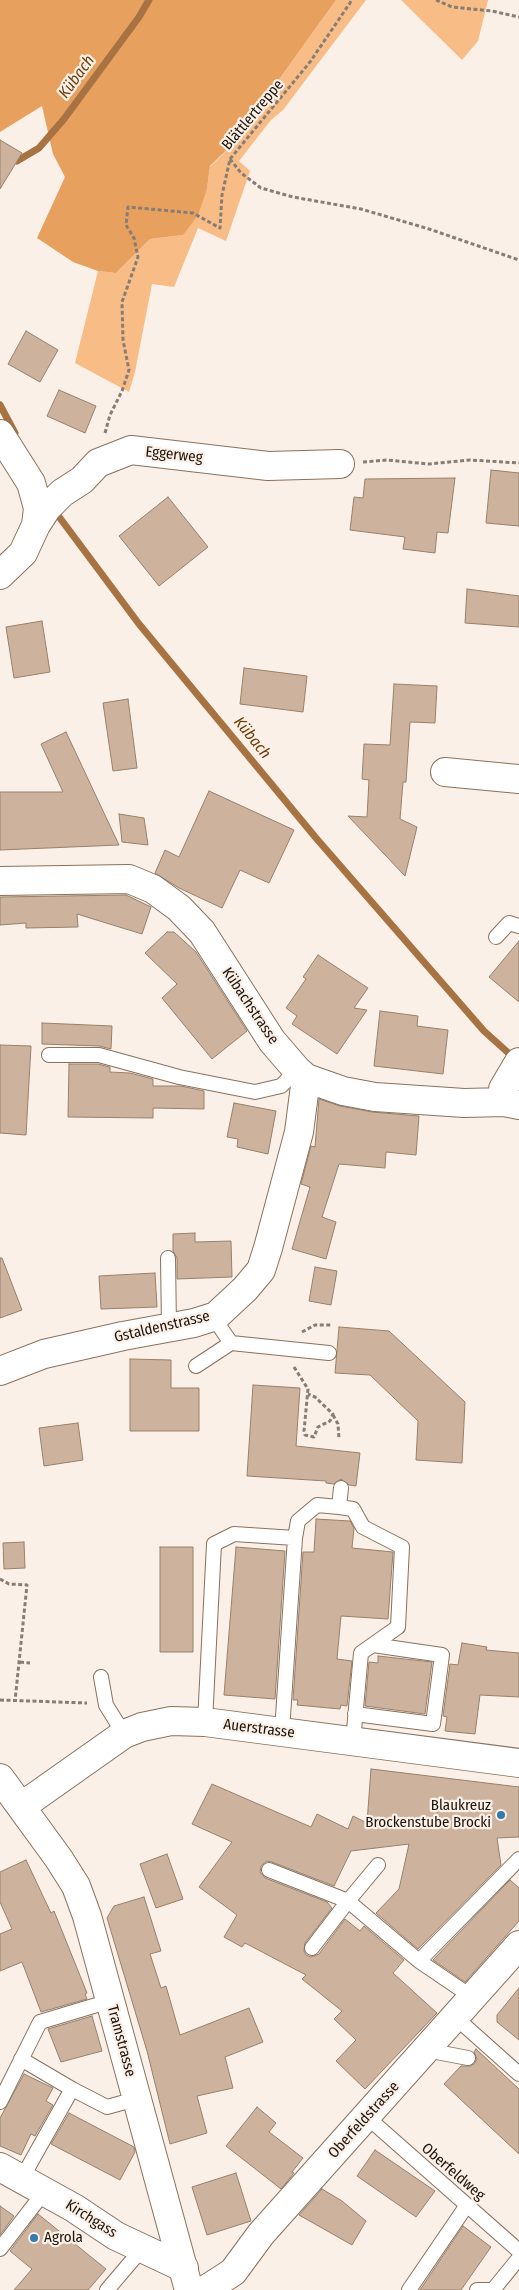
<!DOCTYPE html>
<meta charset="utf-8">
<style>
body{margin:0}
canvas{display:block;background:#fbf0e7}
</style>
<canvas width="519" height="2290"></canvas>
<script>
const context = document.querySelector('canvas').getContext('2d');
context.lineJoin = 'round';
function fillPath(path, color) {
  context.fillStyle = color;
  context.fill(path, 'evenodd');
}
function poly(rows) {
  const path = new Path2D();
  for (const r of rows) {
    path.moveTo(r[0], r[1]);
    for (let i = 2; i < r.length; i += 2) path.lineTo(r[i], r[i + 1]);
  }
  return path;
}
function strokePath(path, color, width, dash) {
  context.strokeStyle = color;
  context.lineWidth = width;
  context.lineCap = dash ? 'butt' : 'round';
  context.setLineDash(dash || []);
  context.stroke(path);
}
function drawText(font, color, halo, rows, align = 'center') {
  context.font = font + ' "Fira Sans Condensed",sans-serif';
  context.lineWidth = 4.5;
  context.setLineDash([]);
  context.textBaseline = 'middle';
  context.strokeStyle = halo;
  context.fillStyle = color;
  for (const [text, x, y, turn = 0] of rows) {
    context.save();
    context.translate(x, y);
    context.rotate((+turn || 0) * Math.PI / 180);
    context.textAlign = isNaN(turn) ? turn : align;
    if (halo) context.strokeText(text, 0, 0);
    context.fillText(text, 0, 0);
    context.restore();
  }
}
const green = poly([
 [336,0,366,0,283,110,271,120,239,161,250,171,226,241,198,228,174,287,152,284,135,372,129,392,75,363,98,271,116,273,150,239,183,235,207,189,210,167,248,129,280,78],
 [401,0,488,0,478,41,462,60]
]);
const forest = poly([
 [0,0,336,0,280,78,248,129,210,166,207,189,198,215,183,235,150,239,116,273,98,271,73,262,37,238,65,177,53,154,42,106,0,132]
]);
const stream = poly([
 [17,161,39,148,64,119,139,17,149,0],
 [0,405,15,433],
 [54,510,139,624,316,838,484,1031,514,1058]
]);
const building = poly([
 [0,140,22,153,0,189,0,140],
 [26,331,58,350,40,382,8,364,26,331],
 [59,390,96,406,85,433,47,416,59,390],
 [491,470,519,473,519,526,486,523,491,470],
 [455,478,448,533,437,532,435,553,403,549,405,537,350,530,354,497,363,498,365,479,455,478],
 [168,497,208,547,159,586,119,536,168,497],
 [467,589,519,596,519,627,465,623,467,589],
 [42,621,50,672,14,678,6,627,42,621],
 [244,668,307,676,303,712,240,704,244,668],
 [394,684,437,686,435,723,410,722,406,782,403,782,400,819,417,827,405,876,348,816,367,817,369,780,362,779,364,744,390,745,394,684],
 [128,699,137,768,113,771,103,703,128,699],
 [66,732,119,845,0,850,0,792,63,792,41,744,66,732],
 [209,791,294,830,269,883,240,870,222,908,179,888,155,873,165,850,179,857,209,791],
 [119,814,144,818,148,845,122,842,119,814],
 [126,895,151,907,142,934,77,914,78,927,26,928,26,923,0,925,0,897,126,895],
 [167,932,174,932,196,952,247,1031,212,1059,162,998,177,984,145,953,167,932],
 [519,941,519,1002,489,977,519,941],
 [318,955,368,988,354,1008,367,1010,337,1054,292,1024,297,1016,286,1008,306,979,303,977,318,955],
 [380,1011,418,1016,417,1026,448,1030,443,1074,374,1066,380,1011],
 [42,1023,112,1026,111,1049,99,1046,42,1044,42,1023],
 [0,1045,31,1046,26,1135,0,1133,0,1045],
 [69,1064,98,1064,110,1067,110,1072,130,1073,153,1079,153,1086,181,1086,204,1091,204,1109,153,1108,153,1118,68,1117,69,1064],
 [319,1099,340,1106,372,1112,419,1116,416,1155,386,1152,385,1168,339,1164,322,1217,336,1222,326,1259,292,1249,310,1187,301,1184,311,1146,315,1147,319,1099],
 [234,1103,276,1111,268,1154,237,1147,238,1139,227,1137,234,1103],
 [195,1233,195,1242,231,1241,232,1277,177,1279,177,1258,173,1251,173,1234,195,1233],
 [0,1258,2,1258,22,1310,0,1318,0,1258],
 [315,1267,337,1271,331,1305,309,1301,315,1267],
 [155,1273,157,1307,101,1309,99,1276,155,1273],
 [339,1327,389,1331,465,1402,462,1463,416,1460,418,1421,370,1375,335,1373,339,1327],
 [130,1359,171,1360,171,1388,199,1388,199,1431,130,1431,130,1359],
 [253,1385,300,1388,296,1446,360,1453,356,1486,349,1485,341,1479,334,1484,326,1483,326,1481,247,1476,253,1385],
 [78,1423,83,1460,44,1466,39,1428,78,1423],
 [316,1519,350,1521,354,1528,352,1548,393,1552,388,1619,341,1616,337,1659,352,1661,347,1706,341,1705,340,1709,297,1705,298,1700,293,1700,303,1552,314,1552,316,1519],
 [24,1542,25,1568,4,1569,3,1543,24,1542],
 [160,1547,193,1547,193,1652,160,1652,160,1547],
 [236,1547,285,1551,275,1699,224,1695,236,1547],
 [462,1643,487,1647,486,1650,519,1653,519,1697,480,1695,475,1734,445,1731,447,1717,443,1716,450,1664,458,1665,462,1643],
 [378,1656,432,1662,425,1714,365,1706,369,1662,378,1663,378,1656],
 [371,1769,519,1787,519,1837,497,1838,501,1865,418,1949,376,1913,399,1889,409,1844,351,1851,334,1886,272,1862,267,1861,261,1866,260,1872,265,1878,327,1902,332,1908,305,1943,304,1951,306,1955,311,1957,319,1954,345,1919,360,1931,364,1926,404,1960,393,1973,437,2013,365,2089,336,2061,356,2040,334,2019,342,2011,302,1979,306,1975,245,1943,242,1947,224,1937,237,1915,199,1887,232,1842,192,1824,212,1784,311,1827,317,1814,348,1829,353,1816,367,1823,371,1769],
 [167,1854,183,1899,156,1908,140,1864,167,1854],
 [26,1860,51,1913,54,1911,87,1993,85,1994,87,1999,41,2012,22,1962,0,1971,0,1934,12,1929,0,1902,0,1872,26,1860],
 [510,1880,519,1888,519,1921,465,1982,433,1960,510,1880],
 [144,1897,161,1951,150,1954,161,1988,166,1986,180,2035,249,2008,263,2042,225,2057,233,2088,197,2096,207,2133,170,2144,147,2051,107,1918,114,1906,144,1897],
 [519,1988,519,2040,497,2022,497,2015,519,1988],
 [92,2016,102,2051,61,2062,48,2029,92,2016],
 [476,2049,519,2089,519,2154,444,2084,461,2066,470,2066,474,2064,477,2059,474,2052,476,2049],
 [24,2074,53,2088,46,2101,53,2105,35,2136,31,2134,21,2155,0,2146,0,2118,24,2074],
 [257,2107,276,2123,269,2132,303,2158,292,2172,294,2173,281,2189,226,2146,257,2107],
 [69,2113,134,2147,135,2152,120,2180,51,2144,69,2113],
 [375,2150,435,2191,416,2217,357,2176,375,2150],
 [236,2173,251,2221,207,2235,192,2187,236,2173],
 [322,2189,342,2201,366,2221,352,2245,299,2215,322,2189],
 [0,2206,14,2216,0,2235,0,2206],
 [38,2214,106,2269,88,2290,14,2290,32,2269,10,2251,38,2214],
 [463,2226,491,2247,461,2290,420,2290,463,2226]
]);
const path = poly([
 [436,0,452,7,492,11,519,17],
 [230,159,241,173,261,188,293,197,361,209,429,229,519,260],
 [105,433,110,415,122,391,129,370,123,340,122,302,138,257,134,238,126,225,128,207,193,213,220,228,222,195,230,159,310,62,352,0],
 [363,462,387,460,429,464,470,460,519,463],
 [302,1332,315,1325,332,1325],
 [294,1367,308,1389,304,1431,305,1435,314,1437,318,1427,330,1421,333,1414,315,1397,308,1394],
 [333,1415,338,1424,339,1439],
 [0,1579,9,1584,27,1585,15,1701],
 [20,1662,30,1663],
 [0,1700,87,1703]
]);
const service = poly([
 [496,937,509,923,519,926],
 [49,1055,99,1055,179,1077,255,1092,281,1086,297,1070],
 [168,1258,169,1327],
 [220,1327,231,1343,329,1353],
 [196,1366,231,1343],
 [339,1507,353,1509,363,1527,402,1547,398,1627,361,1653,353,1741],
 [295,1538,298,1521,317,1505,339,1507,341,1488],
 [101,1677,106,1705,124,1734],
 [355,1714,433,1724,442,1655,373,1645],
 [205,1722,214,1544,234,1534,295,1538,282,1731],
 [378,1865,348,1901,419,1961],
 [269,1870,348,1901,312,1948],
 [472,1997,419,1961,519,1859],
 [455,2017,519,2074],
 [426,2050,468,2058],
 [21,2059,72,2089,22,2178],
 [72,2089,107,2107,136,2099],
 [0,2102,40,2022,110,2001],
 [367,2117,519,2251],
 [0,2249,45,2191],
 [107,2290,142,2249],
 [409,2290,467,2205],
 [477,2290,493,2290,519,2258]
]);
const minor = poly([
 [0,434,31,483,38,508,36,525,23,553,0,575],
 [36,525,47,508,62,493,82,480,98,463,131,450,268,466,340,464],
 [445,772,519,779],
 [0,881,129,879,153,889,179,908,202,932,272,1041,297,1070,306,1078,343,1091,375,1097,464,1103,504,1102,519,1105],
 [504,1102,503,1089,519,1062],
 [0,1371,44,1354,123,1336,194,1323,216,1316,245,1289,261,1270,268,1248,299,1132,306,1078],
 [0,2167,74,2208,116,2236,184,2268],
 [205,2290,233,2272,261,2234,519,1945]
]);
const secondary = poly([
 [0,1778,59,1859,76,1886,87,1916,189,2290],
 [22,1806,124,1734,142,1727,171,1721,205,1722,519,1763]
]);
const markers = [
 [501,1815,5,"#317baf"],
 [34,2238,5,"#317baf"]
];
const streetNames = [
 ["Blättlertreppe",253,115,-50],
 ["Eggerweg",174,455,6],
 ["Kübachstrasse",250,1006,56],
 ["Gstaldenstrasse",162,1327,-13],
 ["Auerstrasse",259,1729,7],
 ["Tramstrasse",121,2041,75],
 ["Oberfeldstrasse",364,2120,-48],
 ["Oberfeldweg",453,2172,41],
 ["Kirchgass",91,2219,32]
];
const poiNames = [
 ["Blaukreuz",491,1806],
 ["Brockenstube Brocki",491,1823],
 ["Agrola",44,2238,"left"]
];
const waterNames = [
 ["Kübach",77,77,-54],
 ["Kübach",252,738,51]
];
fillPath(green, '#f8bc87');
fillPath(forest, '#e7a05d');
strokePath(stream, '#a77342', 7);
fillPath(building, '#cdb39d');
strokePath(building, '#98806b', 1);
strokePath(service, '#89715d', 16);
strokePath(minor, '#89715d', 30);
strokePath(secondary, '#89715d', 30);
strokePath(path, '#877d75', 3, [4, 2.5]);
strokePath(service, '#fff', 14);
strokePath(minor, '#fff', 28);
strokePath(secondary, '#fff', 28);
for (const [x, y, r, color] of markers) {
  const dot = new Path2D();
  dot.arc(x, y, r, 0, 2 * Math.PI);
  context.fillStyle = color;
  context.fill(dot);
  strokePath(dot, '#fbf0e7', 2);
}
drawText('15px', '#1c130b', '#fbf0e7', streetNames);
drawText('15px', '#1c130b', '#fbf0e7', poiNames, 'right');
drawText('italic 16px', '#6b3d07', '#fbf0e7', waterNames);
</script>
